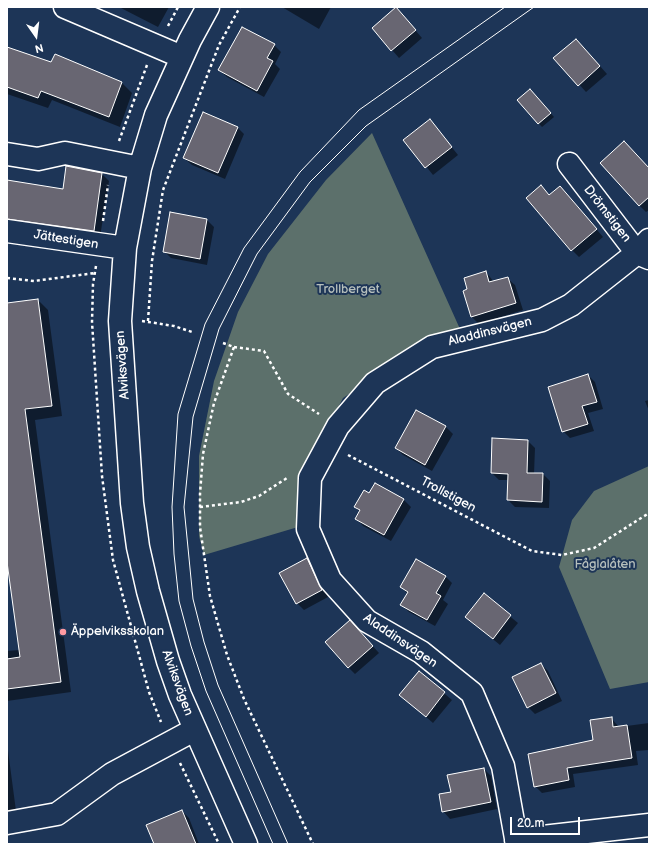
<!DOCTYPE html>
<meta charset="utf-8">
<style>
body{margin:0}
#map{position:relative;width:656px;height:851px;overflow:hidden;background:#1d3557;font-family:"Balsamiq Sans",sans-serif}
canvas{display:block}
.frame{position:absolute;inset:0;border:8px solid #fff;pointer-events:none}
.north{position:absolute;left:16px;top:16px;width:40px;height:40px;-webkit-text-stroke:3px #1d3557;paint-order:stroke;rotate:166deg;font-size:11px;font-weight:700;line-height:16px;text-align:center;color:#fff}
.north::after{content:'';display:block;margin:auto;width:14px;height:18px;background:#fff;clip-path:polygon(50% 0,100% 100%,50% 72%,0 100%)}
.scale{position:absolute;left:510px;top:817px;width:70px;height:18px;box-sizing:border-box;border:2px solid #fff;border-top:0;padding-left:5px;font-size:12px;line-height:14px;white-space:nowrap;color:#fff;-webkit-text-stroke:3px #1d3557;paint-order:stroke}
</style>
<div id="map">
<canvas width="656" height="851"></canvas>
<div class="frame"></div>
<div class="north">N</div>
<div class="scale">20 m</div>
</div>
<script>
const context = document.querySelector('canvas').getContext('2d');
context.lineJoin = 'round';
function fillPath(path, color) {
  context.fillStyle = color;
  context.fill(path, 'evenodd');
}
function poly(rows) {
  const path = new Path2D();
  for (const r of rows) {
    path.moveTo(r[0], r[1]);
    for (let i = 2; i < r.length; i += 2) path.lineTo(r[i], r[i + 1]);
  }
  return path;
}
function strokePath(path, color, width, dash) {
  context.strokeStyle = color;
  context.lineWidth = width;
  context.lineCap = dash ? 'butt' : 'round';
  context.setLineDash(dash || []);
  context.stroke(path);
}
function drawText(font, color, halo, rows, align = 'center') {
  context.font = font + ' "Balsamiq Sans",sans-serif';
  context.lineWidth = 4;
  context.setLineDash([]);
  context.textBaseline = 'middle';
  context.strokeStyle = halo;
  context.fillStyle = color;
  for (const [text, x, y, turn = 0] of rows) {
    context.save();
    context.translate(x, y);
    context.rotate((+turn || 0) * Math.PI / 180);
    context.textAlign = isNaN(turn) ? turn : align;
    if (halo) context.strokeText(text, 0, 0);
    context.fillText(text, 0, 0);
    context.restore();
  }
}
const green = poly([
 [372,133,460,329,429,340,343,398,304,472,298,527,204,555,199,536,199,456,214,381,238,312,268,254,326,180],
 [649,466,649,682,610,689,559,567,572,520,594,491]
]);
const shadow = poly([
 [119,7,169,7,158,27],
 [282,7,331,7,319,29],
 [403,16,422,38,399,58,373,28],
 [242,28,274,45,281,52,275,64,280,69,264,97,227,77,219,70],
 [583,47,607,74,586,92,555,58],
 [7,48,51,63,55,55,122,83,132,93,120,127,52,100,48,108,7,94],
 [533,93,554,117,542,127,518,101],
 [430,120,458,155,433,175,405,140],
 [237,127,244,134,225,179,192,165,184,158],
 [67,167,102,174,109,181,100,237,7,224,7,181,64,190],
 [649,169,649,210,646,212,639,205],
 [567,194,603,237,579,257,572,250,550,196],
 [171,213,207,220,214,227,207,265,171,258,164,251],
 [486,272,494,282,507,278,515,285,523,310,479,324,472,317,464,291,468,290],
 [38,300,48,310,62,416,35,420,71,692,7,701,7,651,20,650,7,554,7,304],
 [588,375,595,382,603,409,588,413,594,431,570,438,563,431],
 [649,400,649,411,645,401],
 [417,411,446,427,453,434,432,471,403,455,396,448],
 [528,441,535,448,534,474,543,474,550,481,549,508,515,507,508,500,508,480,499,480,492,473],
 [370,494,404,500,411,507,391,541,363,526,356,518,360,512,355,507],
 [307,559,314,566,328,597,304,610,297,603],
 [445,576,452,583,443,600,448,604,435,626,409,612,402,605,408,594,401,587],
 [484,595,518,623,500,645,466,617],
 [357,629,379,653,355,674,348,667],
 [541,664,548,671,562,701,535,714,528,707],
 [419,672,452,700,433,723,401,695],
 [611,718,619,727,649,723,649,750,636,751,638,765,573,774,575,787,542,793,535,786,594,741],
 [7,743,16,811,7,812],
 [484,769,491,776,497,809,450,819,443,811],
 [182,811,189,818,199,844,155,844]
]);
const building = poly([
 [396,7,416,30,391,51,372,28,396,7],
 [242,27,275,44,267,58,273,61,257,91,218,70,242,27],
 [576,39,600,66,578,86,553,58,576,39],
 [7,47,51,62,55,54,122,82,109,117,41,91,38,98,7,87,7,47],
 [530,89,551,113,538,124,517,100,530,89],
 [203,112,238,127,218,173,183,158,203,112],
 [430,119,452,147,425,168,403,140,430,119],
 [624,141,649,168,649,197,639,206,600,163,624,141],
 [66,166,102,173,94,231,7,219,7,180,63,189,66,166],
 [541,185,549,195,560,186,597,229,571,251,526,198,541,185],
 [170,212,207,219,200,259,163,252,170,212],
 [486,271,489,282,508,277,516,303,471,317,463,291,467,289,464,278,486,271],
 [38,299,52,406,25,409,61,682,7,689,7,659,20,657,7,562,7,303,38,299],
 [588,374,597,402,582,406,588,424,562,432,548,387,588,374],
 [416,410,446,426,425,465,395,448,416,410],
 [492,438,528,440,527,473,543,473,542,502,507,500,508,474,491,473,492,438],
 [375,483,404,499,384,535,355,519,360,510,354,507,364,490,369,493,375,483],
 [307,558,322,590,296,604,279,573,307,558],
 [416,559,446,576,436,593,441,596,427,620,400,605,408,592,400,587,416,559],
 [484,593,511,615,493,639,465,617,484,593],
 [350,620,373,646,348,668,325,642,350,620],
 [541,663,556,693,527,708,512,677,541,663],
 [419,671,445,692,426,717,399,695,419,671],
 [612,717,613,727,627,725,632,758,567,768,569,780,534,787,528,754,593,740,590,720,612,717],
 [484,768,491,802,442,812,439,794,451,792,447,775,484,768],
 [182,810,196,844,154,844,146,825,182,810]
]);
const path = poly([
 [168,26,178,7],
 [119,141,147,65],
 [103,221,108,185],
 [96,266,93,284,92,322,102,476,113,560,149,692,161,722],
 [7,278,34,281,95,273],
 [142,321,174,326,192,332],
 [148,321,152,261,163,190,219,45,240,7],
 [223,343,234,347,214,403,203,454,200,494,200,527,210,596,227,655,244,699,313,844],
 [234,347,264,351,288,394,319,414],
 [348,455,532,551,562,555,594,548,649,513],
 [200,507,241,502,259,496,287,478],
 [180,763,219,844]
]);
const minor = poly([
 [65,7,182,57],
 [208,7,190,40,156,115,140,168,125,248,120,321,132,503,138,547,148,591,168,661,180,695,246,844],
 [7,154,38,159,65,153,140,168],
 [569,164,637,253,649,258],
 [7,231,125,248],
 [7,823,57,814,112,774,194,730],
 [516,840,649,825],
 [517,844,503,766,472,693,421,652,367,621,330,580,308,529,310,478,338,426,375,383,432,347,542,320,571,305,637,253,649,240]
]);
const tram = poly([
 [273,844,206,691,191,646,179,601,174,554,172,507,178,414,205,324,244,248,300,172,359,110,505,7],
 [288,844,218,685,204,642,193,599,184,507,193,417,219,329,257,254,310,182,366,126,534,7]
]);
const markers = [
 [63,632,4,"#ff9aa2"]
];
const streetNames = [
 ["Drömstigen",607,214,52],
 ["Jättestigen",66,240,9],
 ["Aladdinsvägen",490,332,-14],
 ["Alviksvägen",123,365,-94],
 ["Trollstigen",448,495,28],
 ["Aladdinsvägen",400,641,34],
 ["Alviksvägen",177,683,70]
];
const parkNames = [
 ["Trollberget",348,290],
 ["Fåglalåten",605,565]
];
const poiNames = [
 ["Äppelviksskolan",71,632]
];
fillPath(green, '#5c706b');
fillPath(shadow, '#0007');
fillPath(building, '#686672');
strokePath(building, '#fff', 1);
strokePath(minor, '#fff', 25);
strokePath(path, '#fff', 2.5, [3, 3]);
strokePath(minor, '#1d3557', 22);
strokePath(tram, '#fff', 1);
for (const [x, y, r, color] of markers) {
  const dot = new Path2D();
  dot.arc(x, y, r, 0, 2 * Math.PI);
  context.fillStyle = color;
  context.fill(dot);
  strokePath(dot, '#1d3557', 1.5);
}
drawText('13px', '#fff', '#1d3557', streetNames);
drawText('13px', '#b6bfbc', '#1d3557', parkNames);
drawText('13px', '#fff', '#1d3557', poiNames, 'left');
</script>
